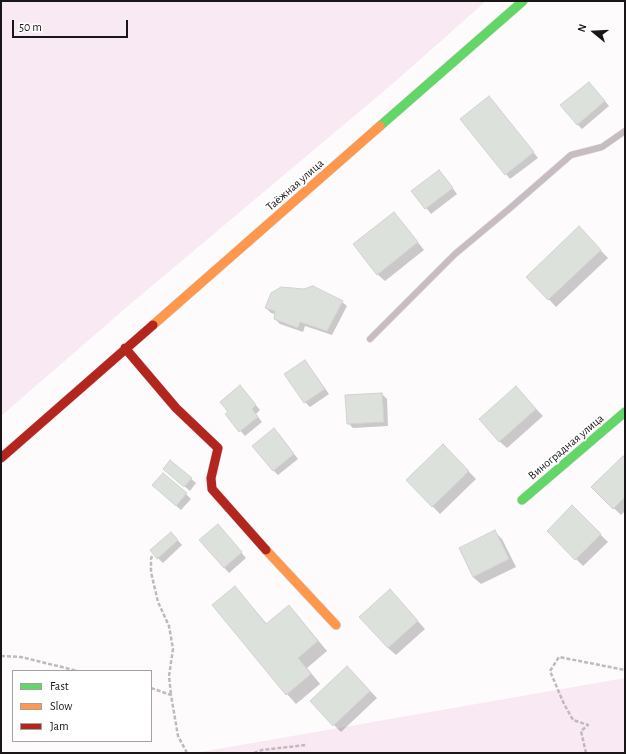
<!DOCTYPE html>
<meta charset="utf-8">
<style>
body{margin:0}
#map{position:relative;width:626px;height:754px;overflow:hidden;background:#fdfbfc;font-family:"Alegreya Sans",sans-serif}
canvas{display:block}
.frame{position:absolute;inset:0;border:2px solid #1a1618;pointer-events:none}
.legend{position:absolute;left:12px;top:670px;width:140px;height:72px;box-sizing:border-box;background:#fff;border:1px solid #a3a2a3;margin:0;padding:5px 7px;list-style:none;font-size:12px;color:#1a1618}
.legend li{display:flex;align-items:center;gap:8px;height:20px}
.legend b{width:20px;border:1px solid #a3a2a3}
.north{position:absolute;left:574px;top:12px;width:40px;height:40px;-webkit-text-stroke:3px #fff;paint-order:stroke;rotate:288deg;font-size:11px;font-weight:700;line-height:16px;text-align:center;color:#1a1618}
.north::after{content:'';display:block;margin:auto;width:14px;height:18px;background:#1a1618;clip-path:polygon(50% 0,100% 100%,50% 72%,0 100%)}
.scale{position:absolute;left:12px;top:20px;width:116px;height:18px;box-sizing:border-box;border:2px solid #1a1618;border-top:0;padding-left:5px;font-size:12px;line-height:14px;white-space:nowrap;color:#1a1618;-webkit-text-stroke:3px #fff;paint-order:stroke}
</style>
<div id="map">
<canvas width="626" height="754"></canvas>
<div class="frame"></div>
<ul class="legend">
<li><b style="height:5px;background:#63d668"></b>Fast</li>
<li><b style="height:5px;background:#ff974d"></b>Slow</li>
<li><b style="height:5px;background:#b3261e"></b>Jam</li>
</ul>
<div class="north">N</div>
<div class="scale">50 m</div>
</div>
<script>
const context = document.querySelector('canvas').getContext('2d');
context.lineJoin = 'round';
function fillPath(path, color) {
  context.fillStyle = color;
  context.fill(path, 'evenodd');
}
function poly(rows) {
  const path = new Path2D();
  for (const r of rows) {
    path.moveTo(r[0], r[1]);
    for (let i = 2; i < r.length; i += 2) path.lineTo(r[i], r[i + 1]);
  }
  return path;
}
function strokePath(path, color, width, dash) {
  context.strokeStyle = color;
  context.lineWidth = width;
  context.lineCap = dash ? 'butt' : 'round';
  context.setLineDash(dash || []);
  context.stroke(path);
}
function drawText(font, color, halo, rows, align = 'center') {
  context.font = font + ' "Alegreya Sans",sans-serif';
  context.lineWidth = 4;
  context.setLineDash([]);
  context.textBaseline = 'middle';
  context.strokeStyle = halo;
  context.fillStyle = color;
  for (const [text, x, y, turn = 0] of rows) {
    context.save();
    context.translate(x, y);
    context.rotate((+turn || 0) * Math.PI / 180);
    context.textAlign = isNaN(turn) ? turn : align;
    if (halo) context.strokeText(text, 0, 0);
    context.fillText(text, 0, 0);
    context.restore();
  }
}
const green = poly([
 [1,1,486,1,397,80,128,306,1,416],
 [625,678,625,753,194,753,195,753]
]);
const shadow = poly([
 [594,88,609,106,582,129,577,124],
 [493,102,538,158,510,179,506,174],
 [444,176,457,194,431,214,413,191],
 [394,213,424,250,385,281,377,274],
 [579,228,608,258,556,307,528,277],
 [342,302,347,306,332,335,305,326,303,332,280,324,275,319,275,314,271,313,266,308],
 [304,361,309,366,329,394,310,407,305,402,286,374],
 [240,386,260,410,256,414,262,422,245,436,226,414,229,412],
 [516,388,543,416,507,448,499,441],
 [382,394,387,399,388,426,353,428,348,423],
 [279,434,298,459,278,475,274,471],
 [443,445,476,479,440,514,407,480],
 [625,460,625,511,621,515,592,487],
 [170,461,196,483,190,491,164,469],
 [158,490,186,494,191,499,181,510],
 [572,507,608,542,583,566,548,531],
 [222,530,246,558,229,573,200,541],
 [495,532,502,539,516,567,481,584,473,577],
 [171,533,182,545,163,563,151,551],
 [235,587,267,624,289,606,298,616,327,651,307,668,320,684,296,704,287,694],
 [397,598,425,629,396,655,388,648],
 [354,674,377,698,341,732,334,725]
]);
const building = poly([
 [589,82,605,101,577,125,560,105,589,82],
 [489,96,534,152,505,175,460,119,489,96],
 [439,170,453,188,425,209,411,191,439,170],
 [394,212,418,242,377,275,353,244,394,212],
 [579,226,601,250,548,300,526,277,579,226],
 [313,286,343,301,327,331,300,322,298,328,274,319,275,311,265,308,271,293,281,287,304,289,313,286],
 [305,360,325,389,304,403,284,374,305,360],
 [240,385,256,405,252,409,258,417,239,432,225,414,228,412,220,402,240,385],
 [516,386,536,409,499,442,479,419,516,386],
 [382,393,384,422,347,424,345,395,382,393],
 [274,428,294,454,273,471,252,446,274,428],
 [443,444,469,471,432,507,406,480,443,444],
 [623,456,625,458,625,497,613,509,591,487,623,456],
 [170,460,192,478,184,487,163,469,170,460],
 [163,473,187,493,176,506,152,485,163,473],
 [572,505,601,534,575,560,547,531,572,505],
 [218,524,242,552,224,568,199,540,218,524],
 [495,530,509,559,473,577,459,548,495,530],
 [171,532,178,540,157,559,150,550,171,532],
 [235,586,266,624,289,605,318,641,298,658,311,674,286,695,212,605,235,586],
 [390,589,418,621,388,648,359,617,390,589],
 [347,666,370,691,333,726,310,701,347,666]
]);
const path = poly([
 [152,556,151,559,151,572,158,602,169,626,173,649,169,676,171,695],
 [1,656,21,657,78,671],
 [151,688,171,695,178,736,187,753],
 [254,753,262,750,306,745],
 [586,753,581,731,588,725,573,720,564,704,550,671,559,657,625,670]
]);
const lane = poly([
 [370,339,455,254,509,209,571,155,602,147,625,131]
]);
const fast = poly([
 [380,126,523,1],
 [522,500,625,412]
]);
const slow = poly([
 [153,325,380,126],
 [266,550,336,625]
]);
const jam = poly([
 [125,348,176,408,218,448,211,478,212,489,266,550],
 [1,458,153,325]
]);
const streetNames = [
 ["Таёжная улица",295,185,-41],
 ["Виноградная улица",566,447,-40]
];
fillPath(green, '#f9e9f2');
fillPath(shadow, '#0003');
fillPath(building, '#dde1dc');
strokePath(building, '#d2d2d2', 1);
strokePath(lane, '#d9d6d8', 7);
strokePath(fast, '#d9d6d8', 10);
strokePath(slow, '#d9d6d8', 10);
strokePath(jam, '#d9d6d8', 10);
strokePath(path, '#c1babd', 2.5, [4, 2]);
strokePath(lane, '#c7bcc2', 6);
strokePath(fast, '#63d668', 9);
strokePath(slow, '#ff974d', 9);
strokePath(jam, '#b3261e', 9);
drawText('12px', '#1a1618', '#fff', streetNames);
</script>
